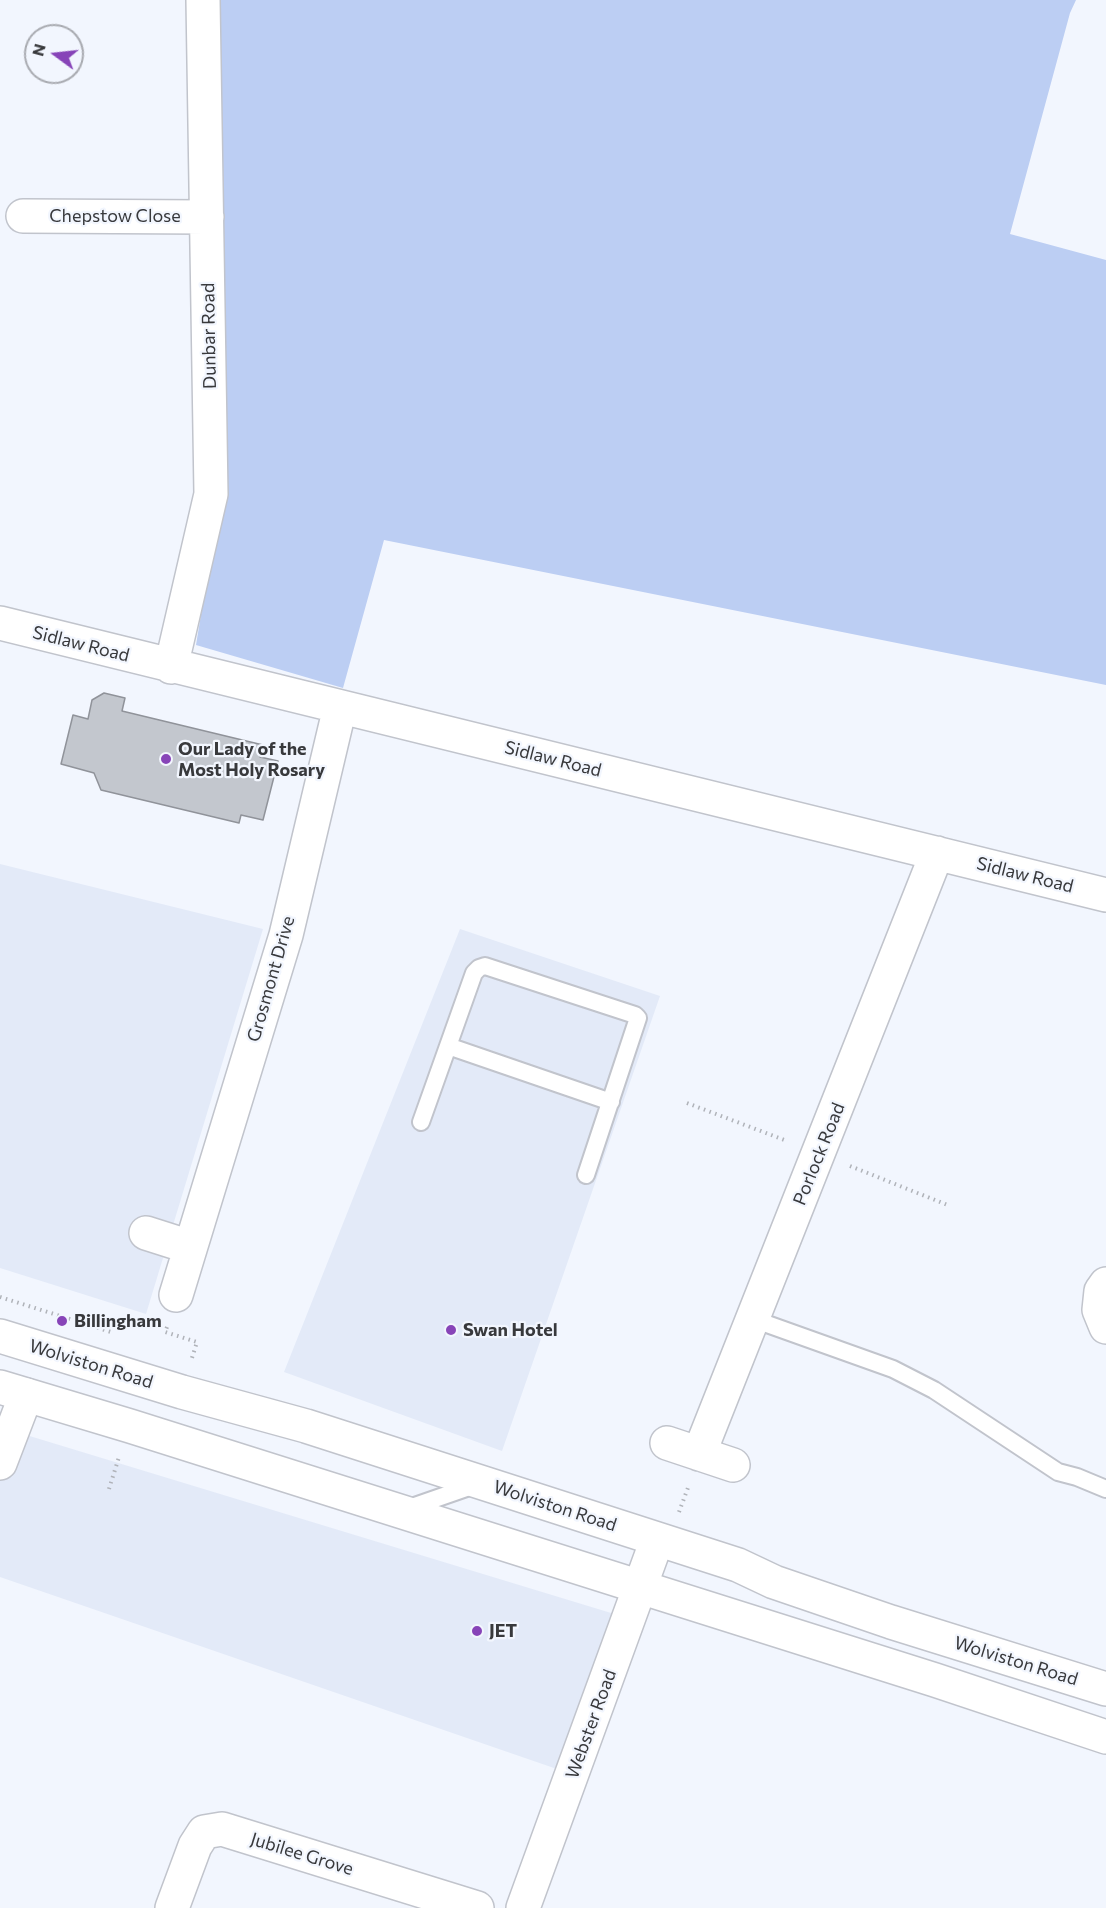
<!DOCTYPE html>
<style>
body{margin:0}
#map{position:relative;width:1106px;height:1908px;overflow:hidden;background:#f2f6fe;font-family:Commissioner,sans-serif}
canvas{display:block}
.north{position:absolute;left:24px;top:24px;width:60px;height:60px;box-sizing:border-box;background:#f2f6fe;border:2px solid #a8aab0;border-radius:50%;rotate:285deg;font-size:16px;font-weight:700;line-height:24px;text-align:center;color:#38393c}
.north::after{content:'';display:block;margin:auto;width:21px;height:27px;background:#8744b8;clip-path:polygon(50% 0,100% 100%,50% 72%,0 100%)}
</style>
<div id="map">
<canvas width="1106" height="1908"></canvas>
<div class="north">N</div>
</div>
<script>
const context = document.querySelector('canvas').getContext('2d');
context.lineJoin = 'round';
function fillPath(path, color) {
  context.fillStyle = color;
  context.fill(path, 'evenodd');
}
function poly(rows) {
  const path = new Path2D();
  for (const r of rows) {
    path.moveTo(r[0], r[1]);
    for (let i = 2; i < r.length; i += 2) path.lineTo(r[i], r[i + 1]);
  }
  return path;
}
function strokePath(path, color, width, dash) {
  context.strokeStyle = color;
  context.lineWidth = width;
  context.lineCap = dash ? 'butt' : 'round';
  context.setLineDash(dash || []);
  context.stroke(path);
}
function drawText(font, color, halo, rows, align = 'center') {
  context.font = font + ' Commissioner,sans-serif';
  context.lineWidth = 4.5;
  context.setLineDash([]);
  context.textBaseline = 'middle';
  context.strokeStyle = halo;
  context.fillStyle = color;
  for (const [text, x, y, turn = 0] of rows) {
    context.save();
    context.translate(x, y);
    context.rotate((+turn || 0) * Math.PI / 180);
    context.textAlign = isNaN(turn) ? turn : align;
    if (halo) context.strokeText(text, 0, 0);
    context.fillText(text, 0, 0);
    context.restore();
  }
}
const built = poly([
 [0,864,263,929,146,1314,0,1268],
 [460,929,660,996,502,1451,284,1372],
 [0,1427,644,1623,583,1778,0,1577]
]);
const green = poly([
 [218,0,1076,0,1070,13,1010,234,1106,260,1106,685,384,540,343,688,196,645,221,493]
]);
const building = poly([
 [104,693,125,698,122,711,263,745,260,757,278,761,263,820,241,815,239,823,101,790,94,773,61,764,73,715,88,719,92,700,104,693]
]);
const path = poly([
 [687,1103,787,1141],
 [850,1166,950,1206],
 [0,1297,111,1332],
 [167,1327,165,1332,197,1342,191,1361],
 [109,1489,119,1457],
 [679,1512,689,1485]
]);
const lane = poly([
 [448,1046,611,1102],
 [421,1122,474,973,479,968,485,966,635,1015,638,1018,586,1175],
 [753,1319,893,1369,934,1390,1058,1472,1077,1477,1106,1489],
 [406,1509,475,1485]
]);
const street = poly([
 [23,216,207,217],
 [0,623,1106,895],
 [171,667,211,494,203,0],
 [146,1233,190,1247],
 [1106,1284,1101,1291,1099,1310,1106,1327],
 [176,1295,286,935,340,707],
 [667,1443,733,1465],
 [699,1454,937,853],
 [0,1463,26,1395],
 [172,1908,195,1846,204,1832,222,1829,477,1908],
 [523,1908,657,1540]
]);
const secondary = poly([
 [0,1336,182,1392,306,1426,738,1565,774,1582,891,1622,1106,1689],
 [0,1387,130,1426,935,1680,1106,1737]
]);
const markers = [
 [166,759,6,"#8744b8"],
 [62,1321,6,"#8744b8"],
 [451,1330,6,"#8744b8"],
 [477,1631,6,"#8744b8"]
];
const streetNames = [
 ["Chepstow Close",115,216],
 ["Dunbar Road",209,336,-91],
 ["Sidlaw Road",81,644,14],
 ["Sidlaw Road",553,759,14],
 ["Sidlaw Road",1025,875,14],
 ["Grosmont Drive",271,979,-74],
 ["Porlock Road",819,1154,-68],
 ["Wolviston Road",91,1364,17],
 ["Wolviston Road",555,1506,18],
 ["Wolviston Road",1016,1661,17],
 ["Webster Road",591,1724,-70],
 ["Jubilee Grove",302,1854,17]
];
const poiNames = [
 ["Our Lady of the",178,749],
 ["Most Holy Rosary",178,770],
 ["Billingham",74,1321],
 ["Swan Hotel",463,1330],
 ["JET",489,1631]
];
fillPath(built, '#e3eaf8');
fillPath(green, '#bccef3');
fillPath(building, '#c3c7ce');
strokePath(building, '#90939a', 1.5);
strokePath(lane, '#c1c4cc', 20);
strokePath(street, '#c1c4cc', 36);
strokePath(secondary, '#c1c4cc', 36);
strokePath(path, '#b0b3b9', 4, [1.5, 4.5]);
strokePath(lane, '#fff', 16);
strokePath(street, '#fff', 33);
strokePath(secondary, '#fff', 33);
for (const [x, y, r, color] of markers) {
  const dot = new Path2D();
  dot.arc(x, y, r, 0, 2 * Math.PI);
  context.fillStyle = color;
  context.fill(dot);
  strokePath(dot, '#f2f6fe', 2);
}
drawText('18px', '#38393c', '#f2f6fe', streetNames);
drawText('bold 18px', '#38393c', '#f2f6fe', poiNames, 'left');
</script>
